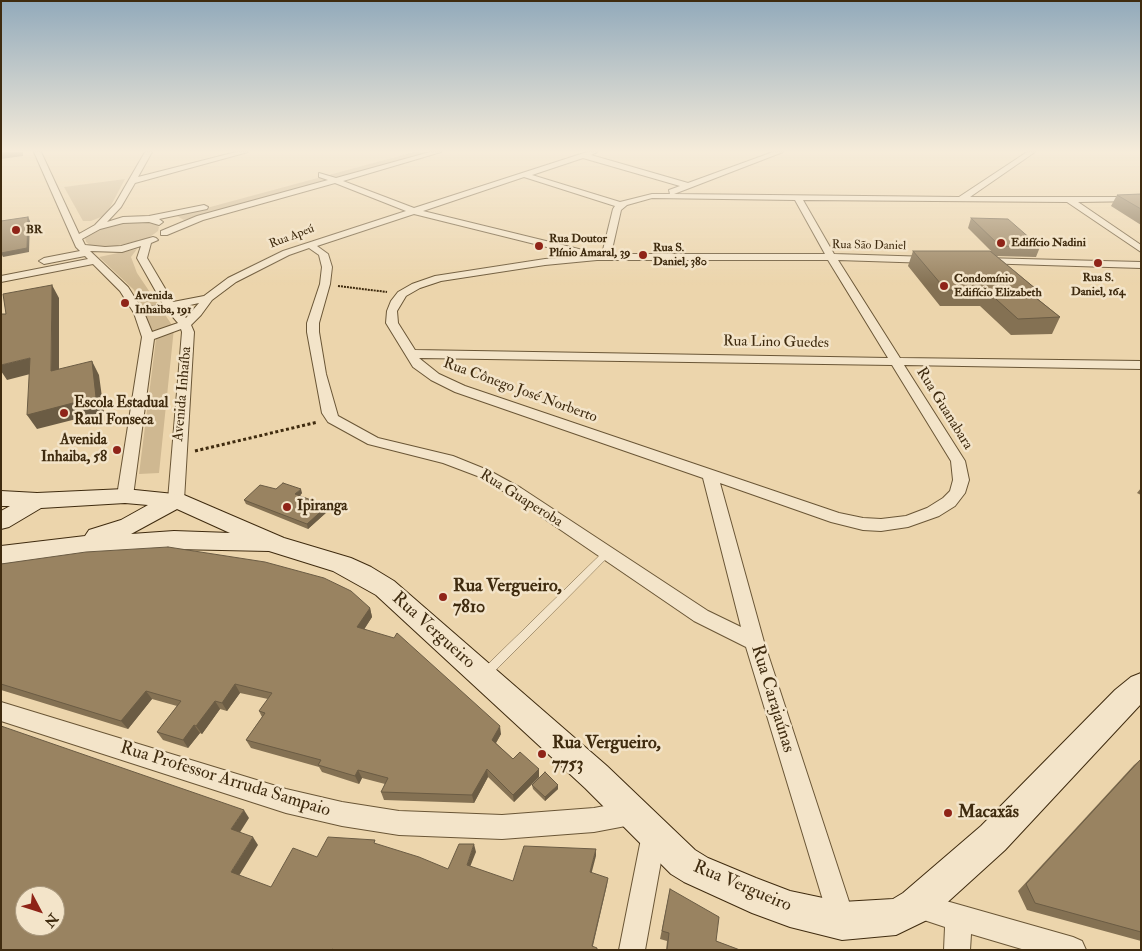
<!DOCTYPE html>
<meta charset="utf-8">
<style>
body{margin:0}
#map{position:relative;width:1142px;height:951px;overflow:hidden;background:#ecd5ac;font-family:"IM FELL Double Pica",serif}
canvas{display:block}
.frame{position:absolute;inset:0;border:2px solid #3f2b0f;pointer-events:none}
.north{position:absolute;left:15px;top:886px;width:50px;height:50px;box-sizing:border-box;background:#f3e4c9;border:1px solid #ab9a7f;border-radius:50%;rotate:130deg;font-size:14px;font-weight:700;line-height:20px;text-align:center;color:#3f2b0f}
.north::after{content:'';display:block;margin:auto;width:18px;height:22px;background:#8f2418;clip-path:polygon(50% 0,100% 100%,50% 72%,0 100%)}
</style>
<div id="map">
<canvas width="1142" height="951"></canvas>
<div class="frame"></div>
<div class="north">N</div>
</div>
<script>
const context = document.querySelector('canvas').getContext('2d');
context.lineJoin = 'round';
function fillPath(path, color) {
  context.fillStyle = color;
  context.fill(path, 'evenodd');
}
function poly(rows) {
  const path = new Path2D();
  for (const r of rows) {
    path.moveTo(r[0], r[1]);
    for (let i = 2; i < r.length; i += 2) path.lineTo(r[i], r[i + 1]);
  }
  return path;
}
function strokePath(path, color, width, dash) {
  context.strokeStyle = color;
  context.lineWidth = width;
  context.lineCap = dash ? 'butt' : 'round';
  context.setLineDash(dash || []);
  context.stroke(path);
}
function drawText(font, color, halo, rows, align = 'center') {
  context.font = font + ' "IM FELL Double Pica",serif';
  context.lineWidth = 5;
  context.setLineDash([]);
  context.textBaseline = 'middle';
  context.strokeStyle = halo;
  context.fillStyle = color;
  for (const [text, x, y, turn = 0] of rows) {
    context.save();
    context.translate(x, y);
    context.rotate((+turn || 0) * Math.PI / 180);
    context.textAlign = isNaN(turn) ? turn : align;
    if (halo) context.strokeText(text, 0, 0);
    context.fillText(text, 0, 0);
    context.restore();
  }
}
const green = poly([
 [414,152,430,152,184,220,177,216],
 [125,179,106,215,91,221,83,221,64,187],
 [150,222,156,224,159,227,158,231,147,239,110,247,90,245,86,242,85,238,97,229,119,223],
 [137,249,131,257,137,273,174,328,159,473,139,474,156,339,134,290,99,257]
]);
const pathFar1 = poly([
 [338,286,387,292]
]);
const path = poly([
 [195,451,318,422]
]);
const service = poly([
 [606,551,609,552,610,554,609,556,489,677,485,678,481,677,480,674,481,671,603,552,606,551]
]);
const minor = poly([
 [34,152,41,152,79,234,95,225,115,204,145,152,152,152,138,177,236,152,248,152,135,183,121,207,107,222,123,217,149,216,204,205,208,207,207,209,159,219,163,222,159,225,149,222,123,223,100,229,82,239,85,245,105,247,121,246,153,237,156,238,158,240,151,243,147,258,173,302,204,296,228,278,283,251,406,211,335,183,203,220,167,235,161,235,161,231,197,216,328,180,319,177,319,173,336,178,430,152,441,152,343,181,414,208,587,152,597,152,591,155,688,183,773,152,783,152,674,194,959,197,1027,152,1035,152,970,197,1141,197,1141,201,1078,202,1141,245,1141,252,1067,202,803,200,834,254,930,257,935,260,930,263,838,260,900,358,1141,361,1141,369,904,365,965,461,969,480,965,493,955,506,939,516,908,527,881,531,863,530,831,522,720,483,764,642,855,920,851,929,842,933,833,929,829,920,746,647,694,621,511,496,480,477,443,463,368,444,328,422,322,413,307,332,307,323,320,284,322,267,319,255,309,248,289,255,236,282,212,300,201,315,191,325,194,332,184,500,182,504,176,505,170,504,168,500,182,332,181,329,154,339,133,496,130,500,125,501,120,500,117,496,142,337,134,313,120,291,93,264,1,282,1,276,88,259,85,256,44,264,39,261,44,258,80,251,76,247,34,152],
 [583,158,680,186,669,190,670,194,652,194,620,202,532,175,583,158],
 [524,177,615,206,613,209,602,254,592,255,591,252,423,211,524,177],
 [652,198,795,200,825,254,611,254,621,210,627,205,652,198],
 [414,214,583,256,545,259,435,276,412,284,398,292,391,301,387,311,386,323,413,367,431,380,455,392,703,478,741,627,708,611,521,488,490,471,453,456,378,438,338,416,326,374,319,332,319,323,330,284,332,267,328,254,317,246,414,214],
 [141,246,137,258,163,304,142,309,128,287,90,251,122,252,141,246],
 [597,260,828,260,888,358,415,350,398,323,397,311,406,296,420,288,441,281,545,265,597,260],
 [199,303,186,318,177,308,199,303],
 [167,310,178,323,152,332,145,315,167,310],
 [419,358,892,365,951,461,953,480,950,491,943,498,927,508,906,516,881,519,863,518,839,513,465,386,439,374,419,358],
 [983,258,1141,262,1141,268,980,263,980,259,983,258],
 [1,702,286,789,342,802,399,811,502,815,594,808,631,801,639,805,643,813,639,821,631,825,594,832,502,839,399,835,342,826,286,813,1,721,1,702],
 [654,822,662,826,666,834,645,950,619,950,642,834,646,826,654,822],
 [918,893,1073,937,1082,941,1086,950,1025,950,971,934,970,950,944,950,945,927,909,915,905,906,909,897,918,893]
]);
const secondary = poly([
 [125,489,184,495,284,538,351,558,371,567,394,581,607,766,695,850,708,858,756,878,790,891,842,902,893,899,903,893,981,826,1115,690,1131,677,1141,673,1141,704,1005,850,929,919,896,935,842,940,790,927,752,913,684,882,671,874,585,788,376,595,333,571,269,551,174,549,85,554,1,564,1,546,85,536,89,530,121,520,148,505,125,503,41,508,9,527,1,529,1,511,10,506,1,506,1,491,37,493,125,489],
 [177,509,230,533,174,531,131,534,177,509]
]);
const wall = poly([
 [1141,194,1141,225,1111,206,1117,195],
 [971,218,1040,247,1036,257,997,256,1036,289,1033,295,1060,317,1052,334,1011,335,980,306,940,306,908,266,913,251,991,251,968,228],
 [1141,488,1141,495,1137,493],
 [276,489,302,493,300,496,328,511,308,529,246,504,244,500],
 [1,564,370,608,372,617,364,629,501,734,496,743,513,759,539,777,514,802,488,777,474,803,384,800,381,792,385,784,362,778,359,784,322,772,319,767,251,748,246,740,262,717,259,711,268,699,240,693,227,711,220,709,202,734,200,733,188,748,163,740,157,732,177,706,152,699,128,729,1,690],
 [1141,759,1141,941,1027,910,1018,891,1134,765],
 [532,785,558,789,545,801,533,789],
 [670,889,716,941,740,950,666,950,667,941,660,939]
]);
const shadedWall = poly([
 [1,152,23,152,23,156,1,159],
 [28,217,30,221,29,252,3,257,1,253],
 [52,285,59,298,59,386,51,371],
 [30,358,38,372,7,380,1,371,1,365],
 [92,361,99,375,104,412,37,429,27,415],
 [301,489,302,493,297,498,295,494],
 [327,506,328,511,308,529,307,524],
 [370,608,372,617,360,636,357,627],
 [235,684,240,693,227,711,222,703],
 [146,691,152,699,128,729,121,721],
 [215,701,220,709,202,734,196,726],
 [194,725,200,733,188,748,183,740],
 [500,726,501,734,493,748,492,740],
 [487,769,488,777,474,803,472,795],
 [539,769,539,777,514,802,513,795],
 [358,770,362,778,359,784,355,776],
 [558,785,558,789,545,801,545,797],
 [244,810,249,818,237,837,231,829],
 [253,837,258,845,237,879,231,872],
 [474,844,476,852,468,872,467,865],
 [596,849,596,856,590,879,590,872],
 [608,878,607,885,592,950,592,946]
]);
const building = poly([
 [1141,194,1141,209,1117,195,1141,194],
 [28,217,27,248,1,253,1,221,28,217],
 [971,218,1008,219,1040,247,1000,246,971,218],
 [913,251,990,251,1036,289,1026,290,1060,317,1018,319,986,290,946,290,913,251],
 [52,285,51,371,92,361,96,397,27,415,30,358,1,365,1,314,6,314,3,294,52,285],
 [283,483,301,489,295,494,327,506,307,524,244,500,260,485,276,489,283,483],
 [168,547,265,562,324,578,351,591,370,608,357,627,394,638,397,633,500,726,492,740,513,759,520,752,539,769,513,795,487,769,472,795,381,792,388,778,358,770,355,776,318,765,321,760,246,740,265,713,259,711,272,693,235,684,222,703,215,701,196,726,194,725,183,740,157,732,181,701,146,691,121,721,1,684,1,564,86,552,168,547],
 [1,726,244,810,231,829,253,837,231,872,271,887,293,848,317,857,328,837,375,840,374,843,419,857,448,869,459,844,474,844,467,865,513,881,524,846,596,849,590,872,608,878,592,946,597,948,597,950,334,950,332,949,332,950,1,950,1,726],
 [25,896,55,896,55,926,25,926,25,896],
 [1141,759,1141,932,1035,903,1026,884,1141,759],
 [545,772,558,785,545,797,532,785,545,772],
 [670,889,719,917,716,941,740,950,667,950,669,933,662,931,670,889]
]);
const markers = [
 [16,230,5,"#8f2418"],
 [1001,243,5,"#8f2418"],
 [539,246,5,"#8f2418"],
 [643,255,5,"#8f2418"],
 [1098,263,5,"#8f2418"],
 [944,286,5,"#8f2418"],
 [125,303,5,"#8f2418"],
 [64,413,5,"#8f2418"],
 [117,450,5,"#8f2418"],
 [287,507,5,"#8f2418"],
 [443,597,5,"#8f2418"],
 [542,754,5,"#8f2418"],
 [948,813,5,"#8f2418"]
];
const farPoinames = [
 ["BR",26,230],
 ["Rua Doutor",549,239],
 ["Plínio Amaral, 39",549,253],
 ["Edifício Nadini",1011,243],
 ["Rua S.",653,248],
 ["Daniel, 380",653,262],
 ["Rua S.",1098,278,"center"],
 ["Daniel, 164",1098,292,"center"],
 ["Condomínio",954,279],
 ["Edifício Elizabeth",954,293],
 ["Avenida",135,296],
 ["Inhaiba, 191",135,310]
];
const farStreetnames = [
 ["Rua Apeú",292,237,-21],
 ["Rua São Daniel",869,246,1]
];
const streetNames = [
 ["Rua Lino Guedes",776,343,1],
 ["Rua Cônego José Norberto",520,391,20],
 ["Avenida Inhaíba",183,394,-85],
 ["Rua Guanabara",944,409,58],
 ["Rua Guaperoba",521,499,32]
];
const poiNames = [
 ["Escola Estadual",74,404],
 ["Raul Fonseca",74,421],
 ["Avenida",107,441,"right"],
 ["Inhaiba, 58",107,458,"right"],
 ["Ipiranga",297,507]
];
const nearPoinames = [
 ["Rua Vergueiro,",453,587],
 ["7810",453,608],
 ["Rua Vergueiro,",552,744],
 ["7753",552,765],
 ["Macaxãs",958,813]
];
const nearStreetnames = [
 ["Rua Vergueiro",433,631,42],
 ["Rua Carajaúnas",772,699,73],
 ["Rua Professor Arruda Sampaio",225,780,17],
 ["Rua Vergueiro",742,887,23]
];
fillPath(green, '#cfb891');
strokePath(service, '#6a5636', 1);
strokePath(minor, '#6a5636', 2);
strokePath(secondary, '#3f2b0f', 2);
strokePath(pathFar1, '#3f2b0f', 2, [2, 1]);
strokePath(path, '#3f2b0f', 3, [3, 2.5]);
fillPath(service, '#f3e4c9');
fillPath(minor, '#f3e4c9');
fillPath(secondary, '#f3e4c9');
fillPath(wall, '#847153');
fillPath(shadedWall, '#6b5c44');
fillPath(building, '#998361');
strokePath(building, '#6b5c44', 1);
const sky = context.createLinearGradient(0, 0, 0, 285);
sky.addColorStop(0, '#92aabb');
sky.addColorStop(0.53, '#f6ecda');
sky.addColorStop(1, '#f6ecda00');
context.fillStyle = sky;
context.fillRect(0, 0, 1142, 285);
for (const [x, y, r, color] of markers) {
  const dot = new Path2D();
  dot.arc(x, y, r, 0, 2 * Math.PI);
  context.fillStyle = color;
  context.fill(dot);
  strokePath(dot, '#f3e4c9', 2);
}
drawText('bold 12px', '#3f2b0f', '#f3e4c9', farPoinames, 'left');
drawText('12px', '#3f2b0f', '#f3e4c9', farStreetnames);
drawText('15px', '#3f2b0f', '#f3e4c9', streetNames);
drawText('bold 15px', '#3f2b0f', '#f3e4c9', poiNames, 'left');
drawText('bold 18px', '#3f2b0f', '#f3e4c9', nearPoinames, 'left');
drawText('18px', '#3f2b0f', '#f3e4c9', nearStreetnames);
</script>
